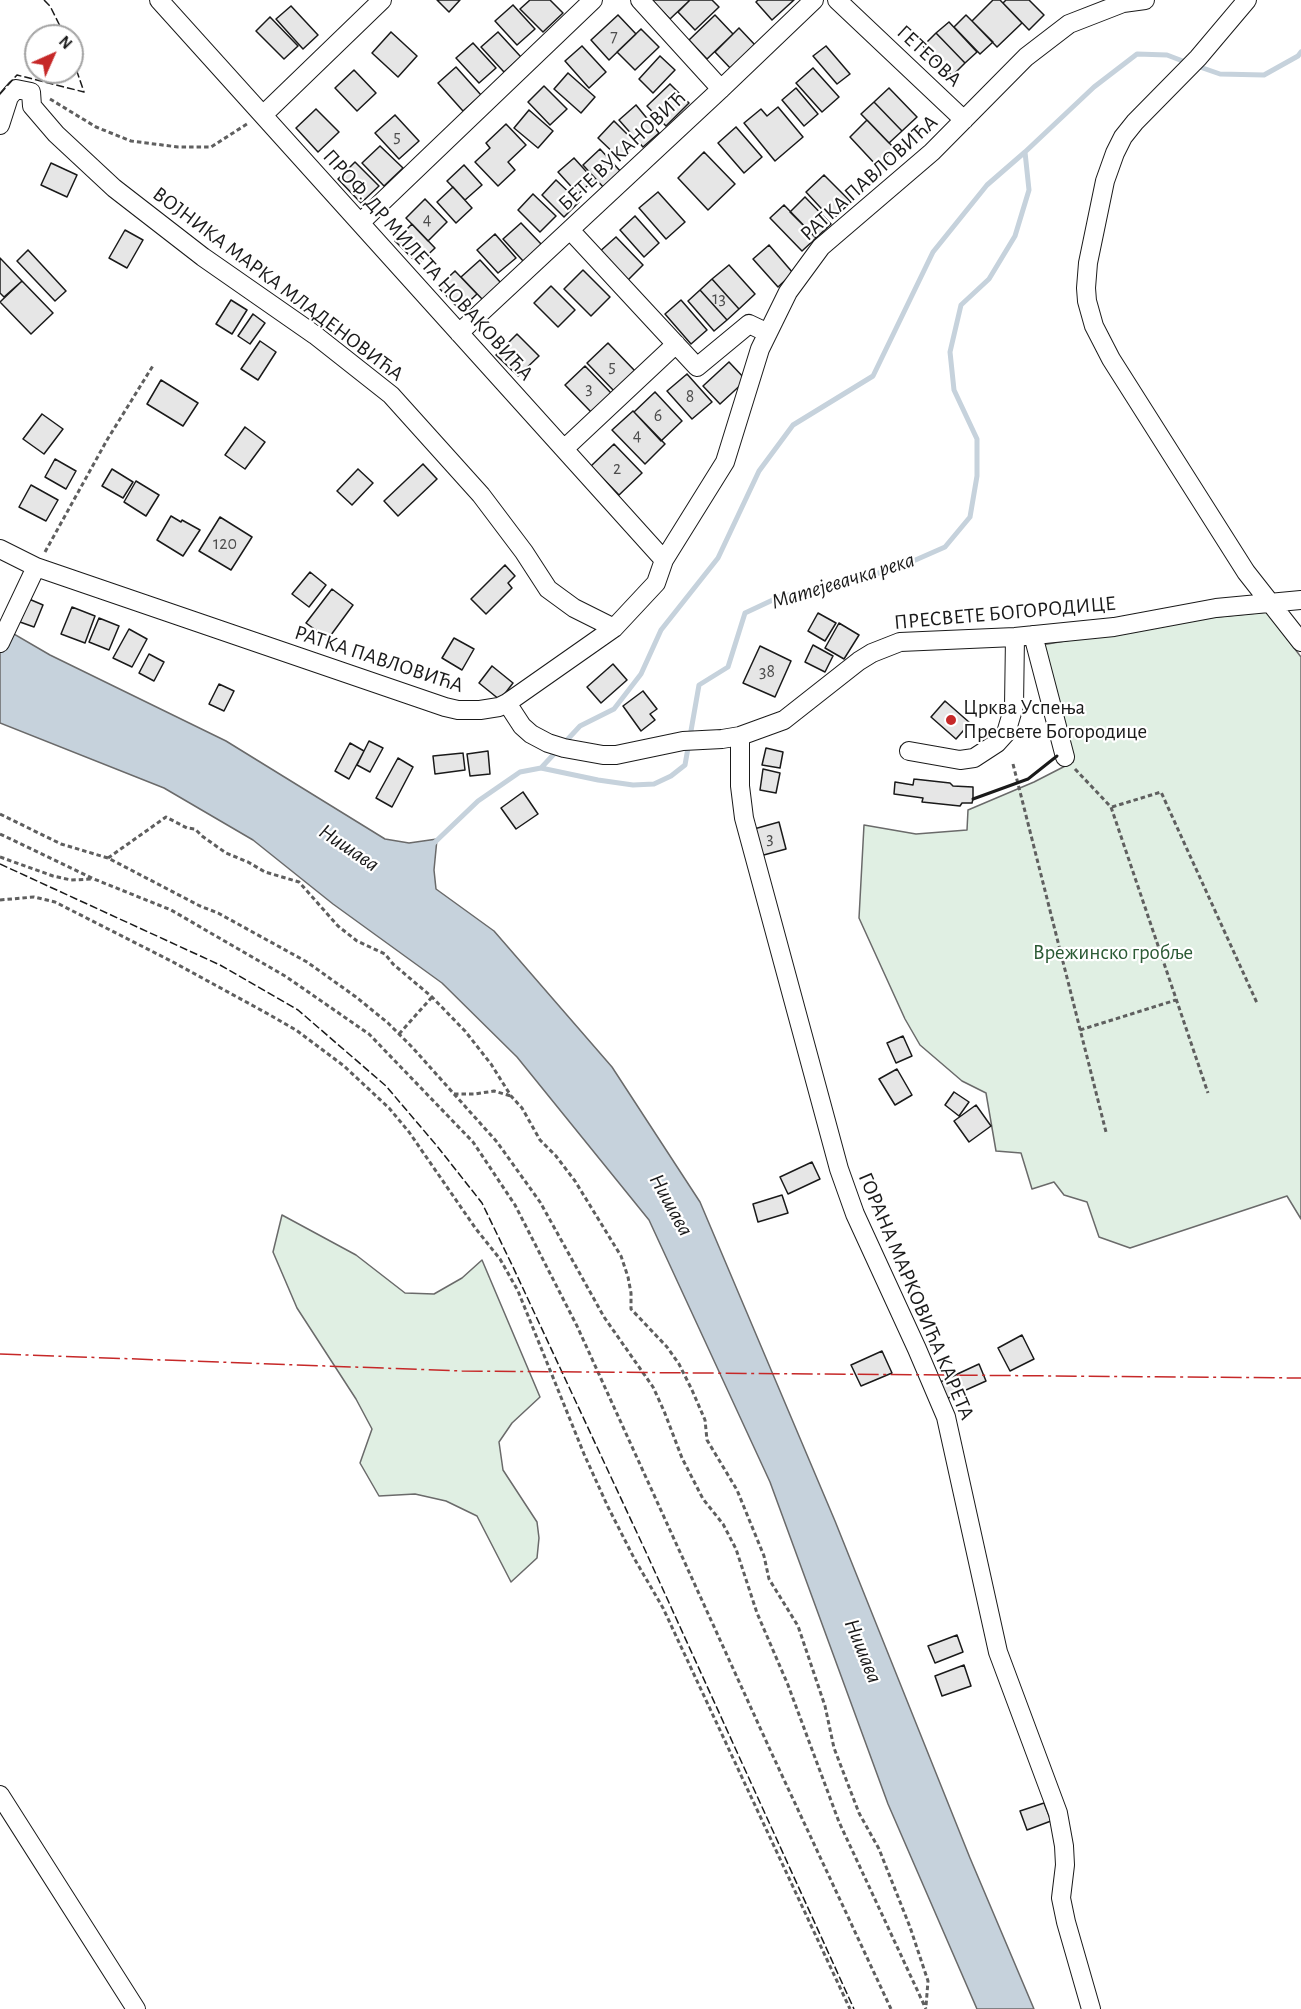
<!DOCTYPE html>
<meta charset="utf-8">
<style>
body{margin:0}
#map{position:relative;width:1301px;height:2009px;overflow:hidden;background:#fff;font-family:"Alegreya Sans",sans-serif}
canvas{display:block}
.north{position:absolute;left:24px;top:24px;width:60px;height:60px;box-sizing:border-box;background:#fff;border:2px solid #a3a3a3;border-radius:50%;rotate:45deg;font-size:16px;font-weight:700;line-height:24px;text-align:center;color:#1a1a1a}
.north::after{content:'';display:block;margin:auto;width:21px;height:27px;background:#c62828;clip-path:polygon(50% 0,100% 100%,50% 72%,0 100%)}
</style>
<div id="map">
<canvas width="1301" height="2009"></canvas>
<div class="north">N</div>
</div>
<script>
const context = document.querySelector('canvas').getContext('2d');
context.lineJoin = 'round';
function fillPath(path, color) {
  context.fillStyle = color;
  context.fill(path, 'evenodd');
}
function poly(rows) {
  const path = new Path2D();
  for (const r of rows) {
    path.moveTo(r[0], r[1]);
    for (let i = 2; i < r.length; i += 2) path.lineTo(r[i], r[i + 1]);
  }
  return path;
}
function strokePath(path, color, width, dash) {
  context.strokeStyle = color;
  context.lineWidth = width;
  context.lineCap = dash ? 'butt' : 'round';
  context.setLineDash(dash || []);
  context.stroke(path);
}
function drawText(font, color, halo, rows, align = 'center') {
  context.font = font + ' "Alegreya Sans",sans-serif';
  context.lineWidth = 4.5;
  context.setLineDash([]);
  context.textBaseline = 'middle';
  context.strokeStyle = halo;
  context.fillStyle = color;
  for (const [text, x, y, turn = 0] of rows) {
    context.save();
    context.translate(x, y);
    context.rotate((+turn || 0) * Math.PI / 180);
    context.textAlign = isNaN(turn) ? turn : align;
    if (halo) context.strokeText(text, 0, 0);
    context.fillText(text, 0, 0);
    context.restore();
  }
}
const green = poly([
 [1267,612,1301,657,1301,1219,1287,1196,1130,1248,1099,1237,1087,1202,1064,1195,1054,1182,1032,1189,1021,1153,996,1151,986,1093,962,1081,920,1045,905,1019,859,918,864,825,916,834,967,830,968,810,1034,782,1073,762,1036,646,1186,620,1267,612],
 [282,1215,356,1255,405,1293,434,1294,462,1278,482,1260,540,1397,512,1423,499,1442,503,1470,537,1522,539,1538,537,1558,511,1582,477,1516,446,1501,415,1494,379,1496,360,1463,372,1429,356,1399,297,1308,273,1252,282,1215]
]);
const water = poly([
 [0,626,50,655,226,741,385,839,409,843,437,839,434,870,436,889,494,931,612,1067,700,1202,835,1521,970,1858,1034,2009,977,2009,888,1804,770,1482,649,1220,517,1057,442,983,333,904,253,840,164,788,0,723,0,626]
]);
const stream = poly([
 [1197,66,1220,74,1264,75,1298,56,1301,52],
 [541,768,580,726,614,709,641,674,661,630,718,558,759,471,793,425,873,376,933,252,987,185,1025,152],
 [432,845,478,801,520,772,541,768,598,780,633,785,654,784,671,776,685,765,699,685,728,667,745,613,777,598,895,569,945,547,970,517,977,476,977,439,954,390,950,352,961,305,989,279,1015,236,1029,190,1025,152,1094,87,1137,54,1167,55,1188,63]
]);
const building = poly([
 [437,0,460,0,449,12,437,0],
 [530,0,550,0,563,13,543,32,520,9,530,0],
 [652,0,690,0,670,19,652,0],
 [690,0,712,0,719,7,695,30,678,12,690,0],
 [758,0,794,0,772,20,756,2,758,0],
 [993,0,1000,0,1022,23,997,47,972,21,993,0],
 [1006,0,1029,0,1044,15,1029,30,1003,3,1006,0],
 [513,5,535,29,517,45,495,21,513,5],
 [291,6,318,35,303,49,276,19,291,6],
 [618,15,636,34,609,60,591,40,618,15],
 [715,15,733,34,707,59,689,40,715,15],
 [966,15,993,42,980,54,954,27,966,15],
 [270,17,298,46,284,59,256,31,270,17],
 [949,22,977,52,965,63,936,33,949,22],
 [739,28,756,46,732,70,715,52,739,28],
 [641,29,659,47,635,70,617,52,641,29],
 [391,32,417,56,398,77,372,53,391,32],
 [498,32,521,57,504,72,481,47,498,32],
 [936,33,965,63,952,76,923,46,936,33],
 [473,43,496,68,479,83,456,58,473,43],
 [582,46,606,72,589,88,565,61,582,46],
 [826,46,850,74,837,84,813,56,826,46],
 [660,56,675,70,653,93,639,79,660,56],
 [456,67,481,95,463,111,438,83,456,67],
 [813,68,839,97,822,112,796,83,813,68],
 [354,70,376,93,357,111,335,88,354,70],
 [568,73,595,97,581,113,554,89,568,73],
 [670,84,689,103,666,126,647,106,670,84],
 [544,86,567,109,550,125,528,102,544,86],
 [796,88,818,114,804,126,782,100,796,88],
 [889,88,917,117,902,131,874,102,889,88],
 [874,102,902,131,889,143,861,114,874,102],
 [636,105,659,133,643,147,619,120,636,105],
 [778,107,803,137,775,161,744,123,761,109,767,116,778,107],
 [316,109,339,132,318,152,296,128,316,109],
 [529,110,553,131,538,148,514,128,529,110],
 [395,115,419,141,399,159,375,133,395,115],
 [867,120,895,149,877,166,850,137,867,120],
 [614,121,636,143,620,159,598,138,614,121],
 [506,124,526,145,508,162,515,170,498,186,475,162,490,148,486,143,506,124],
 [736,127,762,157,744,173,718,143,736,127],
 [380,146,403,168,384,186,362,163,380,146],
 [600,149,622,173,605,189,583,165,600,149],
 [704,152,735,184,708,210,678,178,704,152],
 [574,158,594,180,578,194,558,172,574,158],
 [355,162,379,186,361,203,338,179,355,162],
 [51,163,77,175,67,197,41,185,51,163],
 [464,165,482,185,465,200,447,181,464,165],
 [824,175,851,202,832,220,806,192,824,175],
 [556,180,579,202,564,217,542,195,556,180],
 [453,187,472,208,456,223,437,202,453,187],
 [658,192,685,222,666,239,639,208,658,192],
 [533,194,556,216,540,232,518,210,533,194],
 [805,197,831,224,816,238,790,212,805,197],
 [425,199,447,222,428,241,406,218,425,199],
 [784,205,816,238,802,251,770,218,784,205],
 [635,216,659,243,644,257,620,230,635,216],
 [521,223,542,245,524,262,503,239,521,223],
 [412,224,435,248,418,264,395,241,412,224],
 [125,230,143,240,127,268,109,258,125,230],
 [495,234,516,258,498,273,477,250,495,234],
 [616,237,643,265,626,282,598,253,616,237],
 [769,245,793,273,778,287,753,259,769,245],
 [28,250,66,291,55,301,17,261,28,250],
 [0,258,22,281,4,297,0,293,0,258],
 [480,260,501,283,483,300,461,277,480,260],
 [729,265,755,294,739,309,712,279,729,265],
 [583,270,610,297,591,316,564,289,583,270],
 [455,271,477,294,460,310,438,287,455,271],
 [712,279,739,309,727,320,700,290,712,279],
 [22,281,53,313,31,334,0,302,22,281],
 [551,286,575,310,558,327,534,303,551,286],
 [700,290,727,320,714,331,688,301,700,290],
 [231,300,247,310,232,334,216,324,231,300],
 [681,300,707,330,691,344,665,314,681,300],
 [253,314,265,323,250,344,238,336,253,314],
 [517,334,539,356,518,376,496,355,517,334],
 [260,341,276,352,258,380,241,369,260,341],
 [608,343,636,372,615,392,587,363,608,343],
 [729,362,746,380,720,404,703,386,729,362],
 [585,366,612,394,592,413,565,385,585,366],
 [687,374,712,402,692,419,667,391,687,374],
 [161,380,198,403,183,426,147,404,161,380],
 [655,392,682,421,661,441,634,412,655,392],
 [633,411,665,444,645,464,612,430,633,411],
 [42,414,63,429,44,454,23,439,42,414],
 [245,427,265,442,245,469,225,455,245,427],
 [614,444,642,473,619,495,591,466,614,444],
 [55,459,76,471,66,489,45,477,55,459],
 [423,464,437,479,398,516,384,501,423,464],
 [112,469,133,482,123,498,102,486,112,469],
 [358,469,373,483,352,505,337,491,358,469],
 [136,481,159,495,146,516,124,502,136,481],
 [31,485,58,500,46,521,19,507,31,485],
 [171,516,181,522,182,520,200,530,183,556,157,540,171,516],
 [220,517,252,537,231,570,199,551,220,517],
 [505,565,515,576,508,583,512,588,486,614,471,599,505,565],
 [310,572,326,585,309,607,292,594,310,572],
 [332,589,353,605,328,639,306,623,332,589],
 [29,599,43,605,34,627,20,622,29,599],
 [72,607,95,616,85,643,61,634,72,607],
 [818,613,836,623,825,641,808,631,818,613],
 [99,618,119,626,109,650,89,642,99,618],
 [839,623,859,635,844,659,825,648,839,623],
 [129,629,147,639,132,667,113,658,129,629],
 [454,638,474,649,462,670,442,658,454,638],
 [813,645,833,656,825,672,805,662,813,645],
 [760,646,791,661,775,697,743,683,760,646],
 [149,654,164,662,154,681,139,673,149,654],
 [613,664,627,680,601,703,587,687,613,664],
 [492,666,513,683,500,700,479,683,492,666],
 [219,684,234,691,224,711,209,704,219,684],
 [643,691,657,709,650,714,655,720,641,731,623,706,643,691],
 [945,701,970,723,956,739,931,717,945,701],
 [369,741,383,748,370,772,357,765,369,741],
 [350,743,364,751,349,779,335,771,350,743],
 [766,748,783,752,780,768,762,765,766,748],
 [488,751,490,774,470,776,467,754,488,751],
 [463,753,465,770,435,774,433,756,463,753],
 [398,758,413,767,392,807,376,798,398,758],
 [763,769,780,773,776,793,760,790,763,769],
 [914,779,950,783,953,786,973,787,973,799,972,803,962,803,960,806,922,802,923,798,894,794,895,782,913,785,914,779],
 [523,792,538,814,516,829,501,808,523,792],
 [779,822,786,849,760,856,754,829,779,822],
 [903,1036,912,1056,896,1063,887,1043,903,1036],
 [897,1069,912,1095,895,1105,879,1079,897,1069],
 [954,1092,969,1102,959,1116,945,1105,954,1092],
 [976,1105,991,1126,969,1142,954,1121,976,1105],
 [812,1162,820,1179,788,1194,780,1177,812,1162],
 [782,1195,788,1213,758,1222,753,1204,782,1195],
 [1022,1335,1034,1359,1010,1371,998,1348,1022,1335],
 [882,1351,892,1373,861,1386,851,1365,882,1351],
 [979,1364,986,1381,946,1399,938,1383,979,1364],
 [957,1635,963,1652,935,1663,928,1646,957,1635],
 [964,1665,971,1686,942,1696,935,1676,964,1665],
 [1044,1803,1051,1821,1027,1830,1020,1811,1044,1803]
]);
const path = poly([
 [50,99,96,127,131,141,178,147,211,147,247,124],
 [45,552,107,440,154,364],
 [1013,764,1106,1132],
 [1075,769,1111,807,1208,1093],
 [1112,807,1161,792,1257,1003],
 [0,814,61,844,108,858,200,906,218,913,307,962,356,997,388,1023,412,1047,497,1142,540,1202,604,1317,653,1387,664,1411,682,1458,703,1499,723,1524,736,1549,757,1613,788,1685,839,1822,926,2009],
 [0,834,94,879,171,910,285,976,369,1034,473,1142,515,1205,577,1326,772,1754,891,2009],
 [0,857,53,876,71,880,93,879],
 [108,858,166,817,187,828,195,829,202,836,226,853,248,862,265,872,299,882,338,926,357,941,385,954,393,964,432,997,465,1031,491,1064,511,1096,522,1108,540,1140,556,1156,575,1181,621,1256,628,1277,631,1293,631,1309,667,1347,679,1364,692,1390,705,1420,707,1440,737,1490,764,1556,769,1579,798,1626,825,1706,834,1748,859,1813,879,1849,910,1927,928,1981,926,2006],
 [0,900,34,897,55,902,173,962,270,1015,296,1030,344,1066,389,1108,409,1132,476,1229,500,1259,518,1291,584,1454,608,1507,634,1558,663,1608,850,2009],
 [1080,1030,1176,1000],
 [399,1034,432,997],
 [454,1094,475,1094,494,1091,511,1096]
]);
const minor = poly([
 [159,0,664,560],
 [640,0,721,89],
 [837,0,964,120],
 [1247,0,1198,58,1135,122,1123,137,1115,153,1105,181,1088,263,1086,288,1087,301,1094,326,1111,359,1246,572,1301,642],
 [263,115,382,0],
 [0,125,9,97,16,89,31,92,32,106,56,134,114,188,203,257,315,335,391,395,481,495,524,552,548,589,574,608,614,628],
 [361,222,593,0],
 [570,230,697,367,749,324,768,333],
 [459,333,721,89,814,0],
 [564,449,676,344],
 [0,549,36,567],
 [1033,635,1065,757],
 [0,643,36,567,445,707,458,710,480,710,499,707,507,703,614,628,656,583,664,560,725,462,760,349,788,292,821,247,932,152,1026,57,1069,24,1123,3,1145,0],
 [507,703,522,726,531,734,548,743,564,748,603,755,616,755,683,741,722,739,740,736,784,720,859,661,872,653,900,642,1015,637,1114,627,1216,608,1301,600],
 [740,736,740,786,744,818,839,1169,855,1214,917,1349,946,1417,998,1652,1058,1813,1064,1846,1065,1865,1061,1898,1066,1922,1091,2009],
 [909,751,960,760,974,758,997,743,1006,733,1014,706,1015,637],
 [0,1795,136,2009]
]);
const fence = poly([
 [44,0,50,6,65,36],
 [0,94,17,75,84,92,72,57],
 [0,864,220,965,298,1010,386,1086,437,1146,482,1203,513,1267,645,1550,854,2009]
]);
const wall = poly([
 [973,799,1028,779,1057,756]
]);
const power = poly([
 [0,1354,462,1371,1301,1378]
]);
const markers = [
 [951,720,6,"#c62828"]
];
const numberNames = [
 ["7",614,37],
 ["5",397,137],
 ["4",427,220],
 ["13",719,299],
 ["5",612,367],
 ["3",589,389],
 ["8",690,397],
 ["6",658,416],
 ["4",637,436],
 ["2",617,469],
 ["120",225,544],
 ["38",767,672],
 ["3",770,839]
];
const streetNames = [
 ["ГЕТЕОВА",929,56,43],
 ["БЕТЕ ВУКАНОВИЋ",622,151,-43],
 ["РАТКА ПАВЛОВИЋА",869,178,-42],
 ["ПРОФ. ДР МИЛЕТА НОВАКОВИЋА",428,265,48],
 ["ВОЈНИКА МАРКА МЛАДЕНОВИЋА",278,284,37],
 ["ПРЕСВЕТЕ БОГОРОДИЦЕ",1005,613,-5],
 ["РАТКА ПАВЛОВИЋА",379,659,18],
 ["ГОРАНА МАРКОВИЋА КАРЕТА",916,1296,67]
];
const poiNames = [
 ["Црква Успења",963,708],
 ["Пресвете Богородице",963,732]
];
const parkNames = [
 ["Врежинско гробље",1113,953]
];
const waterNames = [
 ["Матејевачка река",843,581,-17],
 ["Нишава",349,848,34],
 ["Нишава",671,1205,61],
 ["Нишава",863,1651,68]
];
fillPath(green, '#e0efe3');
strokePath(green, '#6a6a6a', 1.5);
fillPath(water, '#c6d2dc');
strokePath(water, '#6a6a6a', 1.5);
strokePath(stream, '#c6d2dc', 5);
fillPath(building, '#e6e6e6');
strokePath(building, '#1a1a1a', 1.5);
strokePath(minor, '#1a1a1a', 20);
strokePath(path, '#5f5f5f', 3, [4.5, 3]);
strokePath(minor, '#fff', 18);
strokePath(fence, '#1a1a1a', 1.5, [8, 3]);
strokePath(wall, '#1a1a1a', 3);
strokePath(power, '#c62828', 1.5, [21, 4.5, 3, 4.5]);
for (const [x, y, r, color] of markers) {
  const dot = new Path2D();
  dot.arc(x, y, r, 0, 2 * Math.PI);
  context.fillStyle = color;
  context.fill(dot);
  strokePath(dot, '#fff', 2);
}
drawText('18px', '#4d4d4d', null, numberNames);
drawText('21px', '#1a1a1a', '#fff', streetNames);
drawText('21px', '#1a1a1a', '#fff', poiNames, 'left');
drawText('21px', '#2b5a34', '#fff', parkNames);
drawText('italic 22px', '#1a1a1a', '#fff', waterNames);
</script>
